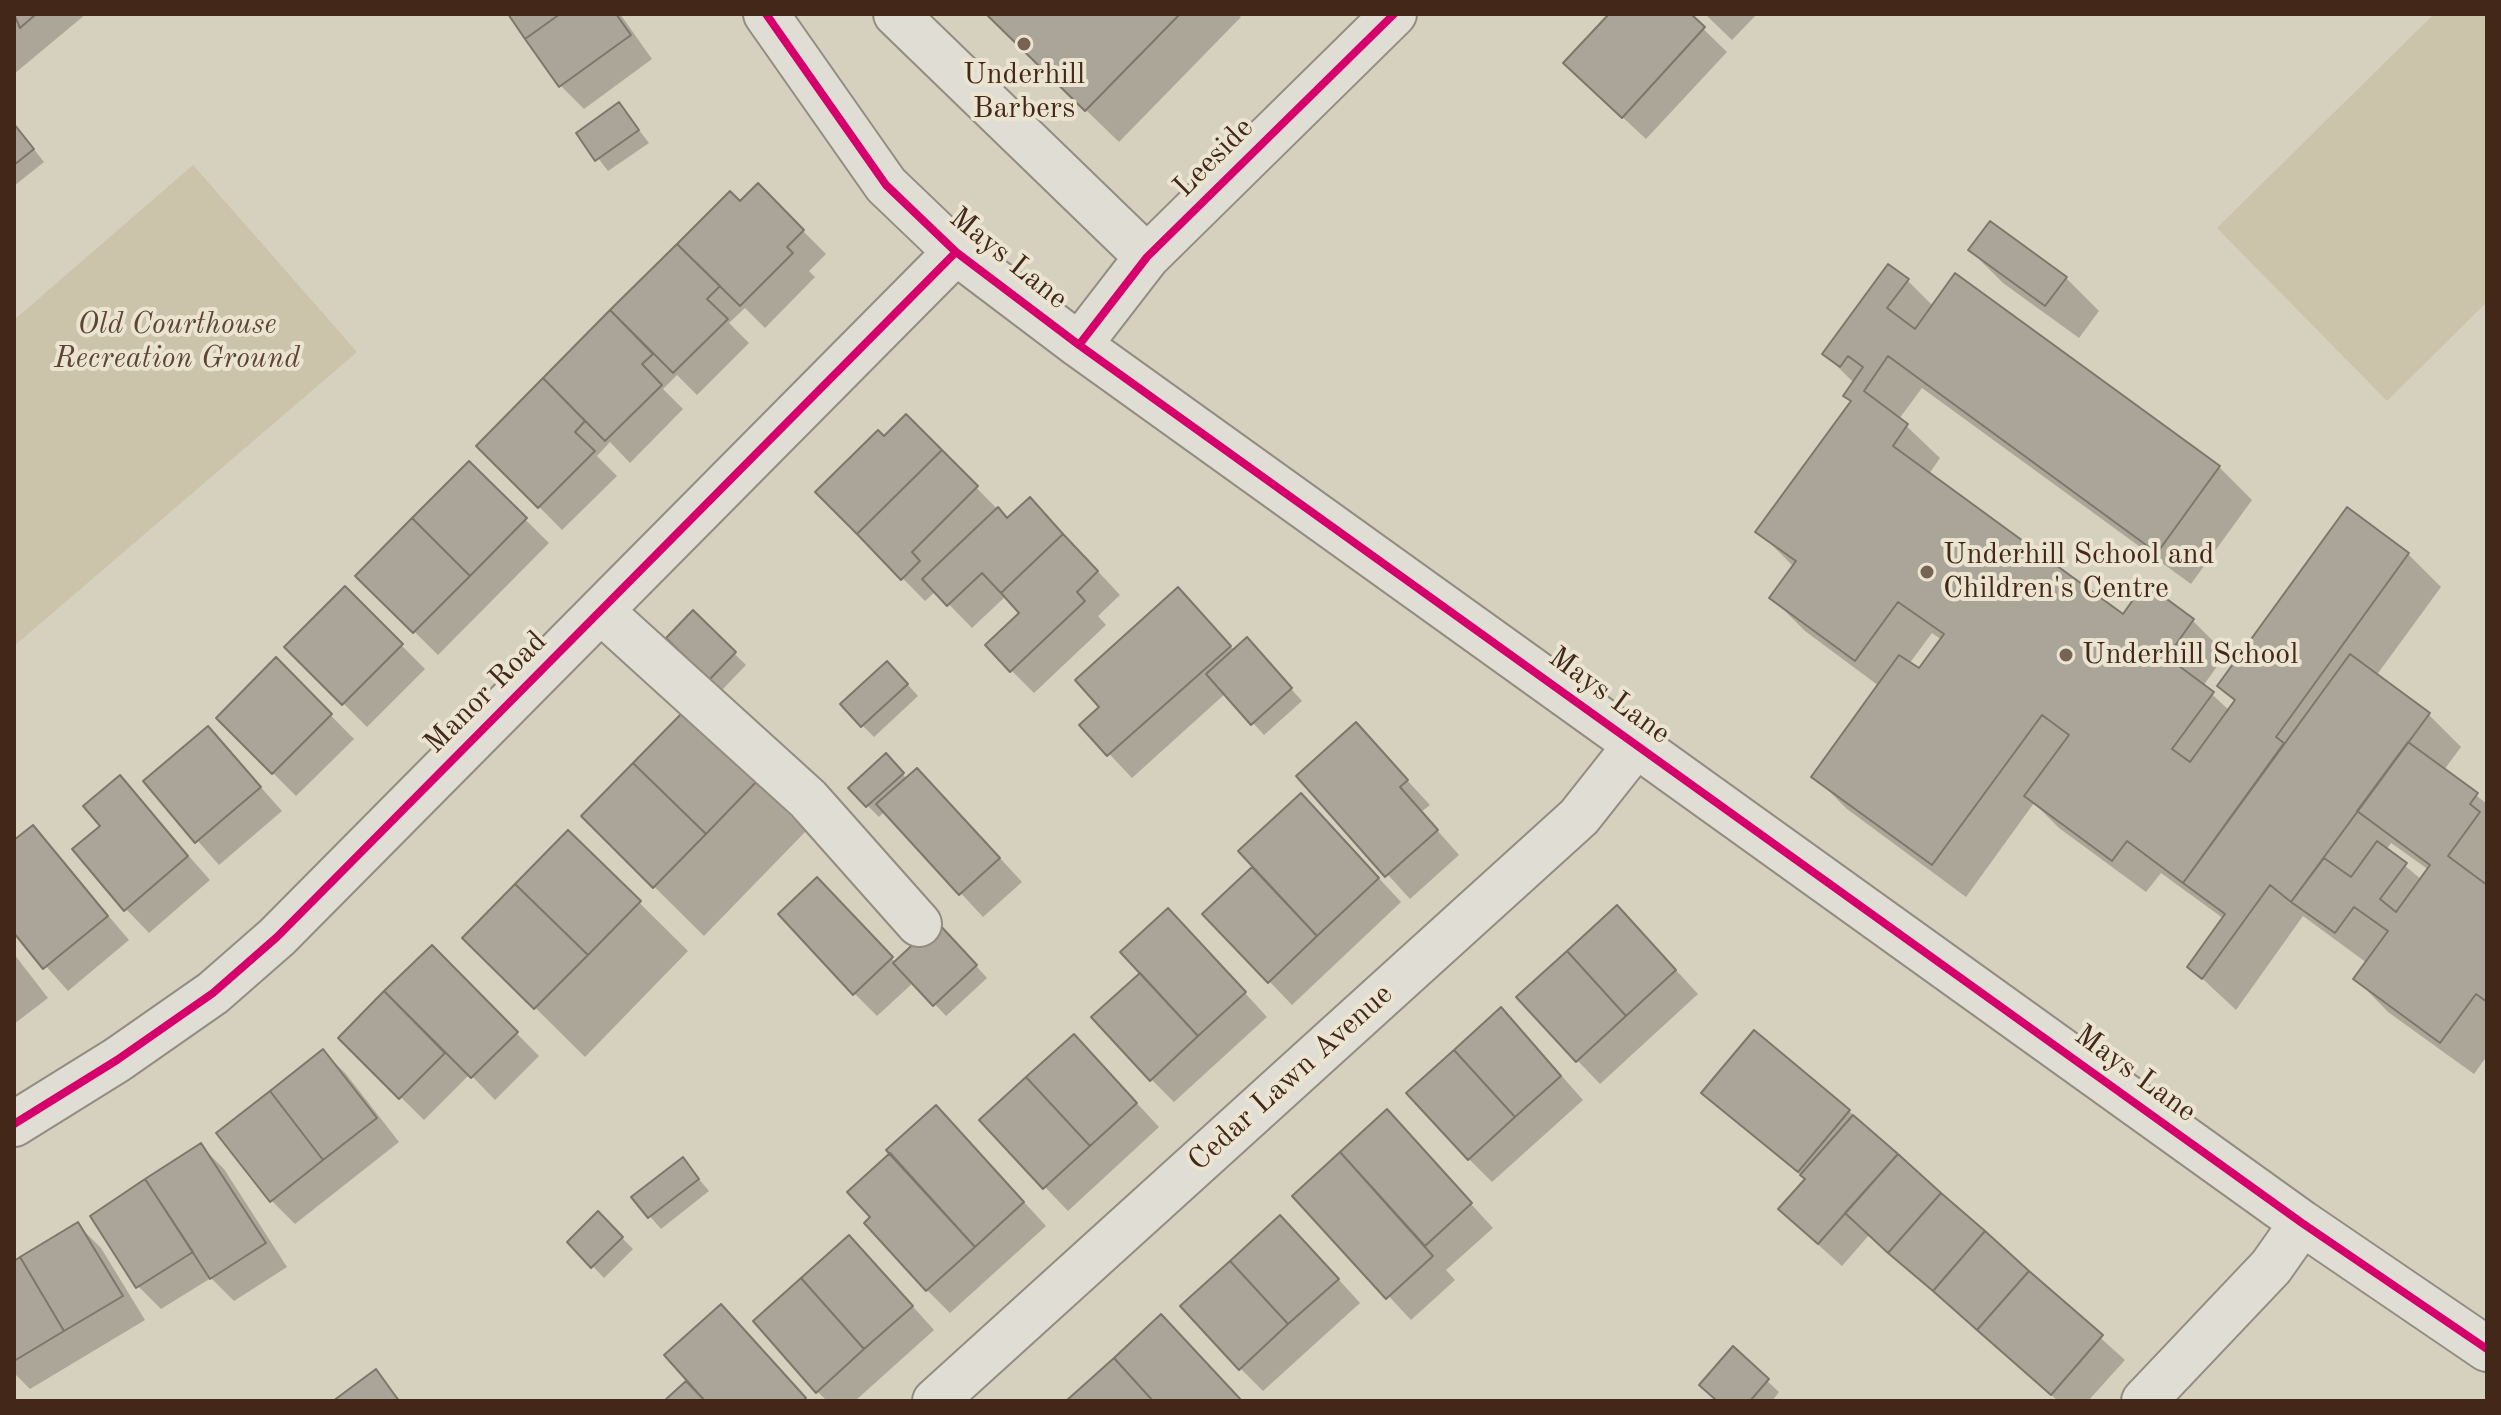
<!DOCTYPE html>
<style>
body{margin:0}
#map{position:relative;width:2501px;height:1415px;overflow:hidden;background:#d6d0bf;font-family:"Old Standard TT",serif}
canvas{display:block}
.frame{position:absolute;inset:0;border:16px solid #432819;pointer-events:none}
</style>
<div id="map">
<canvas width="2501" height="1415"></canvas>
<div class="frame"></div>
</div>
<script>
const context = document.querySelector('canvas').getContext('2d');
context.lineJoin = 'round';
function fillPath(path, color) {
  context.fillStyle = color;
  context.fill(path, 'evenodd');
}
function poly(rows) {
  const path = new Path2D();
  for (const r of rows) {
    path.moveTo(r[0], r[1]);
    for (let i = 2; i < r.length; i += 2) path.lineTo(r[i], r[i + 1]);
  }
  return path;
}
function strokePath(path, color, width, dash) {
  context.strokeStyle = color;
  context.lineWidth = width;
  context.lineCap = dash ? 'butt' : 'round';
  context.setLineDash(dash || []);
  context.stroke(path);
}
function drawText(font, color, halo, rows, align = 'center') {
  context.font = font + ' "Old Standard TT",serif';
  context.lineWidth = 8;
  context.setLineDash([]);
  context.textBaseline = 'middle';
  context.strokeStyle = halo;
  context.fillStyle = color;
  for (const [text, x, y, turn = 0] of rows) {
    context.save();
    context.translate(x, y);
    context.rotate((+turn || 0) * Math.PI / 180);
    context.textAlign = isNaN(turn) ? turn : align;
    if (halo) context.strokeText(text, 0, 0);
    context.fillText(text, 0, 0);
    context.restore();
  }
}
const green = poly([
 [2434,14,2487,14,2487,302,2387,401,2217,228],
 [193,165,357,352,14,646,14,320]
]);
const shadow = poly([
 [14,14,86,14,14,74],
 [509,14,620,14,652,59,584,109,561,86],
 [987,14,1238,14,1241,17,1119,142],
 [1611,14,1688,14,1727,52,1646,139,1589,86],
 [1705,14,1757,14,1732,40],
 [619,104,649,143,608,171,579,133],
 [14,124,44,162,14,186],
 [758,186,826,254,809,271,815,277,765,328,745,308,729,323,749,343,697,395,677,375,663,389,683,409,630,463,610,442,597,456,617,476,562,530,479,446,730,194,740,203],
 [1990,223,2066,278,2099,311,2079,338,2003,283,1970,250],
 [1907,280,1933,306,2219,467,2252,500,2191,584,1922,388,1899,419,1940,458,1929,474,2124,617,2146,586,2193,621,2226,654,2203,686,2230,711,2236,703,2220,686,2408,554,2441,587,2376,676,2428,714,2461,747,2444,770,2487,804,2487,880,2483,885,2487,888,2487,1056,2474,1074,2388,1012,2356,979,2367,963,2303,916,2236,1010,2190,967,2224,919,2161,873,2146,892,2059,828,2034,803,1966,897,1847,809,1814,776,1879,686,1805,631,1772,598,1794,567,1758,531,1852,402,1854,383,1825,354],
 [1932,633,1942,640,1919,671,1909,664],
 [2391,843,2429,870,2422,880,2386,850],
 [906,416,1008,520,1053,523,1120,595,1098,616,1106,625,1034,693,1011,670,1022,613,1006,596,972,628,936,591,925,601,818,492],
 [469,464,549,543,438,655,358,576],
 [345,589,425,669,367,727,287,647],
 [1178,589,1235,651,1258,652,1302,701,1264,735,1226,693,1132,778,1082,725,1101,707],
 [693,613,746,665,722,690,669,638],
 [276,660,354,739,296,796,218,718],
 [899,675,918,696,874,737,862,725],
 [686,712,806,831,704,936,583,816],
 [1356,725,1430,805,1421,812,1459,855,1410,899,1298,776],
 [208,728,282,811,219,865,146,782],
 [886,756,907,779,940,793,1022,882,983,917,885,811,879,817,850,788],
 [120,778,210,880,149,933,126,909,102,826],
 [1324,819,1401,902,1292,1005,1205,914,1255,867],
 [33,827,129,940,68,991,14,930,14,843],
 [568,832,688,951,585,1057,465,938],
 [840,903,896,963,949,936,987,978,946,1016,914,982,877,1016,854,993],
 [1640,931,1698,994,1600,1084,1577,1060],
 [1191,934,1267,1017,1174,1102,1151,1079],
 [432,948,539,1056,495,1100,470,1074,424,1120,341,1038],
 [14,954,48,998,14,1024],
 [1524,1033,1583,1100,1492,1182,1469,1159],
 [323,1051,346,1074,399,1142,295,1224,272,1201,219,1134],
 [1097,1060,1159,1127,1068,1211,1045,1187],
 [1704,1093,1849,1111,2125,1360,2088,1401,2058,1401,1870,1234,1842,1266,1804,1232,1806,1180],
 [1387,1112,1493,1228,1446,1270,1455,1280,1411,1320,1295,1196],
 [959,1131,1046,1226,950,1313,927,1290],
 [201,1146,224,1169,287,1267,234,1301,211,1278,161,1309,138,1286],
 [682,1159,709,1191,661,1229,634,1198],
 [598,1214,633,1249,604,1278,570,1242],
 [78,1225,101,1248,145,1320,30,1389,14,1373,14,1263],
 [1303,1240,1360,1303,1263,1391,1240,1368],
 [872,1261,934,1330,855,1401,827,1401,817,1391],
 [1733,1349,1779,1392,1772,1401,1719,1401],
 [376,1372,401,1401,336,1401]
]);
const building = poly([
 [14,14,36,14,20,28,14,14],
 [508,14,560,14,525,39,508,14],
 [560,14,616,14,631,35,559,87,525,39,560,14],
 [986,14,1180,14,1085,111,986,14],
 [1609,14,1691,14,1705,27,1622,118,1563,63,1609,14],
 [619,102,639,130,595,161,576,133,619,102],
 [14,124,34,149,14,165,14,124],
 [758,183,804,230,787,247,793,253,740,306,677,244,730,191,740,201,758,183],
 [1990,221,2067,277,2045,306,1968,250,1990,221],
 [677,244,720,286,707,299,728,319,673,373,610,310,677,244],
 [1888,264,1909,279,1887,308,1915,329,1955,273,2220,466,2157,553,1888,356,1864,391,1908,424,1893,446,2123,614,2145,583,2194,619,2167,657,2214,692,2172,749,2190,762,2235,700,2217,686,2347,507,2409,553,2276,737,2284,743,2183,883,2127,841,2112,861,2024,796,2069,735,2042,715,1932,865,1811,777,1899,655,1919,668,1944,634,1898,602,1855,661,1769,598,1796,561,1755,532,1851,401,1843,396,1863,367,1848,356,1840,367,1822,354,1888,264],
 [610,310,653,354,642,364,662,385,605,441,543,378,610,310],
 [543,378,585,421,575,432,595,451,538,508,476,446,543,378],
 [906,414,942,450,857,534,815,492,878,430,884,436,906,414],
 [942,450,978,486,912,552,920,561,901,580,857,534,942,450],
 [469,461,527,518,470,576,412,518,469,461],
 [1030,497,1063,534,1001,593,982,573,947,606,922,579,998,507,1007,518,1030,497],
 [412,518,470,576,413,633,355,576,412,518],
 [1063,534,1098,571,1077,592,1085,601,1010,672,985,645,1019,613,1001,593,1063,534],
 [345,586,403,644,342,705,284,647,345,586],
 [1178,587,1231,646,1107,756,1079,725,1099,707,1075,680,1178,587],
 [693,610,736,652,709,680,666,638,693,610],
 [1247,637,1292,688,1251,725,1206,674,1247,637],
 [2350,654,2430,713,2291,902,2270,885,2202,979,2187,967,2225,914,2183,883,2350,654],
 [276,657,332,714,272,774,216,718,276,657],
 [887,661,908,684,861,727,840,704,887,661],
 [686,709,758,780,706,834,633,763,686,709],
 [1356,722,1408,780,1400,787,1438,830,1385,877,1296,776,1356,722],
 [208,726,261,787,195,843,143,781,208,726],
 [2408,742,2478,793,2470,804,2480,812,2448,856,2487,885,2487,1002,2476,994,2440,1043,2353,979,2388,931,2354,907,2335,933,2291,902,2324,858,2351,877,2377,841,2407,863,2380,899,2396,912,2430,865,2357,811,2408,742],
 [886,753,904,773,866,807,848,788,886,753],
 [633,763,706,834,653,888,581,816,633,763],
 [917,768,1000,858,959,895,876,804,917,768],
 [120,775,188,856,124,911,72,849,100,826,83,806,120,775],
 [1301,793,1379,878,1317,936,1238,851,1301,793],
 [33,825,108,916,43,969,14,933,14,840,33,825],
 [568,830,641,901,588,955,515,884,568,830],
 [1252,867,1317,936,1268,983,1202,914,1252,867],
 [817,877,893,957,853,995,778,914,817,877],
 [515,884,588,955,534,1009,462,938,515,884],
 [1617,905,1676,970,1626,1016,1567,951,1617,905],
 [1168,908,1246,992,1198,1036,1120,952,1168,908],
 [937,922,977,965,933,1006,893,963,937,922],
 [432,945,518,1032,471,1078,384,991,432,945],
 [1567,951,1626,1016,1576,1062,1516,997,1567,951],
 [1140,973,1198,1036,1150,1081,1091,1017,1140,973],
 [384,991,445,1053,399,1099,338,1038,384,991],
 [1501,1007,1561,1076,1515,1117,1454,1050,1501,1007],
 [1754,1030,1850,1110,1798,1172,1701,1093,1754,1030],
 [1074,1034,1137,1103,1090,1146,1026,1077,1074,1034],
 [323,1049,377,1118,323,1160,270,1091,323,1049],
 [1454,1050,1515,1117,1468,1160,1406,1093,1454,1050],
 [1026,1077,1090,1146,1043,1189,979,1120,1026,1077],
 [270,1091,323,1160,270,1202,216,1133,270,1091],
 [936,1105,1024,1202,975,1247,886,1150,936,1105],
 [1387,1109,1472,1203,1425,1246,1340,1152,1387,1109],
 [1853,1115,1898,1154,1818,1244,1778,1209,1805,1179,1800,1175,1853,1115],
 [201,1143,266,1243,210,1279,145,1179,201,1143],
 [1340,1152,1433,1256,1386,1299,1292,1196,1340,1152],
 [890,1153,975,1247,926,1291,864,1223,870,1217,847,1192,890,1153],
 [1898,1154,1941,1193,1888,1253,1845,1213,1898,1154],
 [683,1157,699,1179,648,1218,631,1197,683,1157],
 [145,1179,193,1252,136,1288,90,1216,145,1179],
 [1941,1193,1985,1231,1933,1291,1888,1253,1941,1193],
 [598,1211,623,1237,591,1268,567,1242,598,1211],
 [1280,1215,1339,1279,1288,1324,1230,1261,1280,1215],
 [78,1222,123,1296,64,1331,20,1257,78,1222],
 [1985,1231,2029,1271,1977,1330,1933,1291,1985,1231],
 [849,1235,913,1306,864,1349,801,1278,849,1235],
 [20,1257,64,1331,14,1361,14,1261,20,1257],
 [1230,1261,1288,1324,1239,1370,1180,1306,1230,1261],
 [2029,1271,2103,1335,2051,1395,1977,1330,2029,1271],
 [801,1278,864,1349,816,1393,753,1321,801,1278],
 [721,1304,806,1398,803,1401,705,1401,664,1355,721,1304],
 [1161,1314,1242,1401,1153,1401,1114,1358,1161,1314],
 [1733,1346,1769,1379,1750,1401,1717,1401,1699,1385,1733,1346],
 [1114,1358,1153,1401,1066,1401,1114,1358],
 [376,1369,399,1401,333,1401,376,1369],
 [686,1381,705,1401,664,1401,686,1381]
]);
const minor = poly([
 [766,14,886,185,956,252,1079,345,2302,1223,2487,1349],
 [896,14,1147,257],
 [1079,345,1147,257,1394,14],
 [601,611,808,799,919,924],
 [14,1124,117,1060,213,993,277,937,956,252],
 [935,1401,1579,817,1636,745],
 [2144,1401,2271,1267,2302,1223]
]);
const cycleway = poly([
 [766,14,886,185,956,252,1079,345,2302,1223,2487,1349],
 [1079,345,1147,257,1394,14],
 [14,1124,117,1060,213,993,277,937,956,252]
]);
const markers = [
 [1024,44,8,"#766353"],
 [1927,572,8,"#766353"],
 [2066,655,8,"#766353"]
];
const poiNames = [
 ["Underhill",1024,75,"center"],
 ["Barbers",1024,109,"center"],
 ["Underhill School and",1943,555],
 ["Children's Centre",1943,589],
 ["Underhill School",2082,655]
];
const streetNames = [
 ["Leeside",1214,158,-45],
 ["Mays Lane",1008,259,39],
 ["Manor Road",486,693,-45],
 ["Mays Lane",1609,696,36],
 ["Mays Lane",2135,1074,36],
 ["Cedar Lawn Avenue",1291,1078,-42]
];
const parkNames = [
 ["Old Courthouse",177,325],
 ["Recreation Ground",177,359]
];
fillPath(green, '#ccc3ab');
fillPath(shadow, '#0003');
fillPath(building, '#aba498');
strokePath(building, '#7d766b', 2);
strokePath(minor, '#938c81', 48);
strokePath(minor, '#e0ddd4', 44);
strokePath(cycleway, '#d6006c', 8);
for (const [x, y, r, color] of markers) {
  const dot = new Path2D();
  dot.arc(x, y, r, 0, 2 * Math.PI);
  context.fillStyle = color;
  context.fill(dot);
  strokePath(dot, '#eae4d0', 3);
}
drawText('30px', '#432819', '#eae4d0', poiNames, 'left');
drawText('30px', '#432819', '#eae4d0', streetNames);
drawText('italic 30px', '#5d4533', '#eae4d0', parkNames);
</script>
